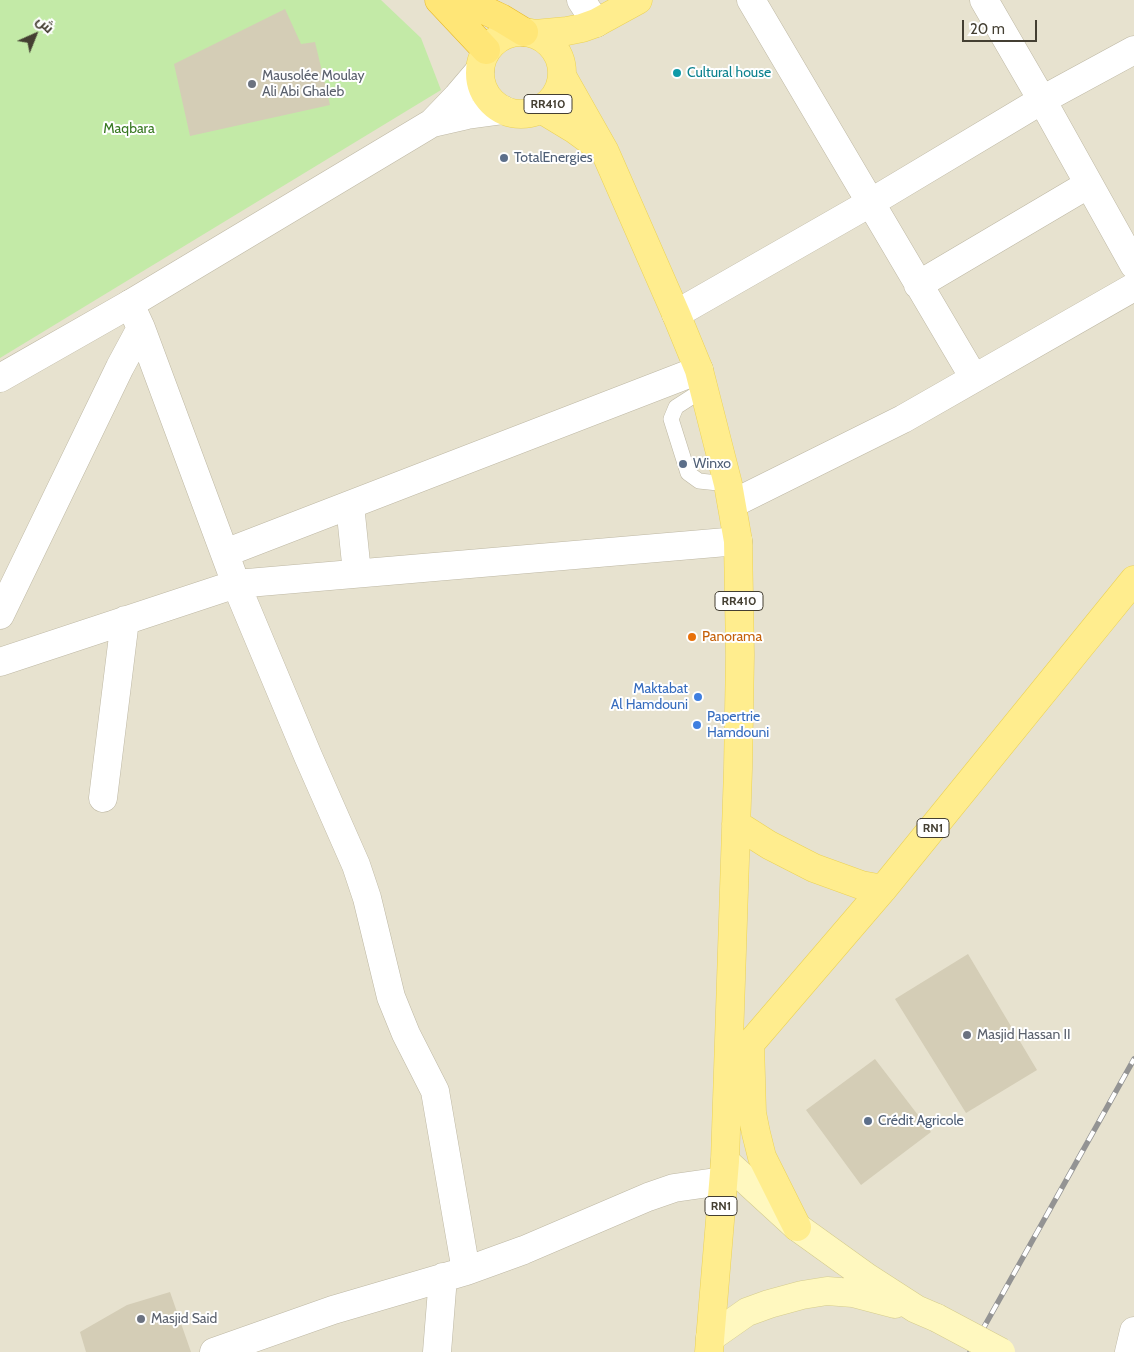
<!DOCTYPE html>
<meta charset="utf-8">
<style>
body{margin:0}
#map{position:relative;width:1134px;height:1352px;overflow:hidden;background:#f2efe2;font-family:Cabin,Cairo,sans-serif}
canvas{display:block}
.north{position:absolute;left:10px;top:10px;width:50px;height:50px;-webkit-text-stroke:4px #fff;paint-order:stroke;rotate:44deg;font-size:14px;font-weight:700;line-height:20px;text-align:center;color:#443f32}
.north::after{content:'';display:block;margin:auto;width:18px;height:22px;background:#443f32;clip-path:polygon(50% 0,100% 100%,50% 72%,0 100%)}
.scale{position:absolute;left:962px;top:20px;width:75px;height:22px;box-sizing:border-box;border:2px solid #443f32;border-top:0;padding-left:6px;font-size:15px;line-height:18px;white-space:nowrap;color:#443f32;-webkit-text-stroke:4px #fff;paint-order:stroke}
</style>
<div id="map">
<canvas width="1134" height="1352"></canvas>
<div class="north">ش</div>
<div class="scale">20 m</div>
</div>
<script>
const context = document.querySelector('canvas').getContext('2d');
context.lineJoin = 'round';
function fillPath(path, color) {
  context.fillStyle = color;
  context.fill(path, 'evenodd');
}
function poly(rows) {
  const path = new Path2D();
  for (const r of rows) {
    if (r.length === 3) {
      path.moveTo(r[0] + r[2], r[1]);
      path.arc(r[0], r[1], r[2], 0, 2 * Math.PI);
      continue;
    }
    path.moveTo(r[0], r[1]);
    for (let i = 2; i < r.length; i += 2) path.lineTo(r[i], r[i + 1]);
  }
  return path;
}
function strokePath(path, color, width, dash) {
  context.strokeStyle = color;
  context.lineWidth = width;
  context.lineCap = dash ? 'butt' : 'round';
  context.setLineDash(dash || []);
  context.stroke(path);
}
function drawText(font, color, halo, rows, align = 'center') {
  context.font = font + ' Cabin,sans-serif';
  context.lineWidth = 4;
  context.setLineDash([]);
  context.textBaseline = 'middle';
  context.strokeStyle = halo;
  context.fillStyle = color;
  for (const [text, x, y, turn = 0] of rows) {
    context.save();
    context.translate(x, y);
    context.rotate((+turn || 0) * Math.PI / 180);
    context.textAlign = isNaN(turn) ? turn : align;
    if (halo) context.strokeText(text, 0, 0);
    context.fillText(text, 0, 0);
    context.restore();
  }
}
const residential = poly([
 [0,0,1134,0,1134,1352,0,1352]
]);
const green = poly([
 [0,0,381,0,421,38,441,90,0,358]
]);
const building = poly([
 [285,9,301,44,315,42,330,105,190,136,174,64],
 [968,954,1037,1070,966,1113,895,999],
 [875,1059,931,1132,861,1185,806,1110],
 [170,1292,191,1352,86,1352,80,1332,127,1305]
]);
const service = poly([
 [704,389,676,407,671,419,688,473,699,481,728,484]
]);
const minor = poly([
 [581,0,596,23],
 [751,0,974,378],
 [984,0,1042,100,1134,265],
 [918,285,1089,184],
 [130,304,141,328,236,584,308,756,356,865,367,898,391,997,406,1034,435,1091,466,1271,524,1250,648,1197,674,1188,723,1181],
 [676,314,870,203,1042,100,1134,50],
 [732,504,903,419,1134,287],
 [350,505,357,573],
 [225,553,699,370],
 [0,615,120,367,141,328],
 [0,662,236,584,738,541],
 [103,798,125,620],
 [214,1352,333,1310,466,1271],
 [437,1352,443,1277],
 [1129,1352,1134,1331]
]);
const tertiary = poly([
 [432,123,467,115,504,110],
 [0,378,130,304,432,123,457,97,480,70]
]);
const secondary = poly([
 [725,1161,797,1227,868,1278,916,1309,937,1318],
 [710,1338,747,1312,769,1304,802,1295,827,1291,853,1293,895,1304]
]);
const primary = poly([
 [521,73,41],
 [535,34,567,31,582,28,596,23,638,0],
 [562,76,605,152,676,314,699,370,728,484,738,541,740,655,738,769,725,1161,709,1352],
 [541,109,574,129,596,145],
 [736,824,769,845,814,868,861,885,883,889],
 [750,1044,752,1113,756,1133,762,1157,797,1227],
 [728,1074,750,1044,883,889,1134,580]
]);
const trunk = poly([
 [439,0,486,50],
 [463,0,501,18,524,32]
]);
const rail = poly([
 [970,1352,1134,1059]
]);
const secondaryBridge = poly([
 [937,1318,1001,1352]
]);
const markers = [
 [677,73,5,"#0f9aa8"],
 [252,84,5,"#6b7280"],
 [504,158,5,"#5c6f8a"],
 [683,464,5,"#5c6f8a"],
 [692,637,5,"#e8710a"],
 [698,697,5,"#3f7fe0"],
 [697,725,5,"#3f7fe0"],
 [967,1035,5,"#6b7280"],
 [868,1121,5,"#5c6f8a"],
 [141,1319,5,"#6b7280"]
];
const shields = [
 [548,104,48],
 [739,601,48],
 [933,828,32],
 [721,1206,32]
];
const shieldNames = [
 ["RR410",548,104],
 ["RR410",739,601],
 ["RN1",933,828],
 ["RN1",721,1206]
];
const cultureNames = [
 ["Cultural house",687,73]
];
const worshipNames = [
 ["Mausolée Moulay",262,76],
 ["Ali Abi Ghaleb",262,92],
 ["Masjid Hassan II",977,1035],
 ["Masjid Said",151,1319]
];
const parkNames = [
 ["Maqbara",129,129]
];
const serviceNames = [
 ["TotalEnergies",514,158],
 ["Winxo",693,464],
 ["Crédit Agricole",878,1121]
];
const foodNames = [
 ["Panorama",702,637]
];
const shopNames = [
 ["Maktabat",688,689],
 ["Al Hamdouni",688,705],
 ["Papertrie",707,717,"left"],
 ["Hamdouni",707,733,"left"]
];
fillPath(residential, '#e7e2cf');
fillPath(green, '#c3eaa7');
fillPath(building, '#d4cdb6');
strokePath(service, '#beb8a4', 16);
strokePath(minor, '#beb8a4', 29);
strokePath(tertiary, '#beb8a4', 29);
strokePath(secondary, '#d5cc8e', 29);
strokePath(primary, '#ebd257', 29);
strokePath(trunk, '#e8b926', 29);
strokePath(service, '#fff', 15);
strokePath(minor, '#fff', 28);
strokePath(tertiary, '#fff', 28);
strokePath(secondary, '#fff8bf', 28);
strokePath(primary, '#ffed8e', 28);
strokePath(trunk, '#ffe677', 28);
strokePath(rail, '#939393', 5.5);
strokePath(rail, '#fff', 4, [11]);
strokePath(secondaryBridge, '#d5cc8e', 29, []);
strokePath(secondaryBridge, '#fff8bf', 28);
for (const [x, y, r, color] of markers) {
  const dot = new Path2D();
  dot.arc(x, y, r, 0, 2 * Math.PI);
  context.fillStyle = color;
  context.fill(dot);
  strokePath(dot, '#fff', 2);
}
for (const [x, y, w] of shields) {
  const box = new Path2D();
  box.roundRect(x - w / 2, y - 9.5, w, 19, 4);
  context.fillStyle = '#fff';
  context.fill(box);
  strokePath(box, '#443f32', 1);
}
drawText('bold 12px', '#443f32', null, shieldNames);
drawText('14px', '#0d838f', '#fff', cultureNames, 'left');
drawText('14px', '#5b616d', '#fff', worshipNames, 'left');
drawText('14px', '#387922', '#fff', parkNames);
drawText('14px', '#4e5e75', '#fff', serviceNames, 'left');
drawText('14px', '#c56008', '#fff', foodNames, 'left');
drawText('14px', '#366cbe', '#fff', shopNames, 'right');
</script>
